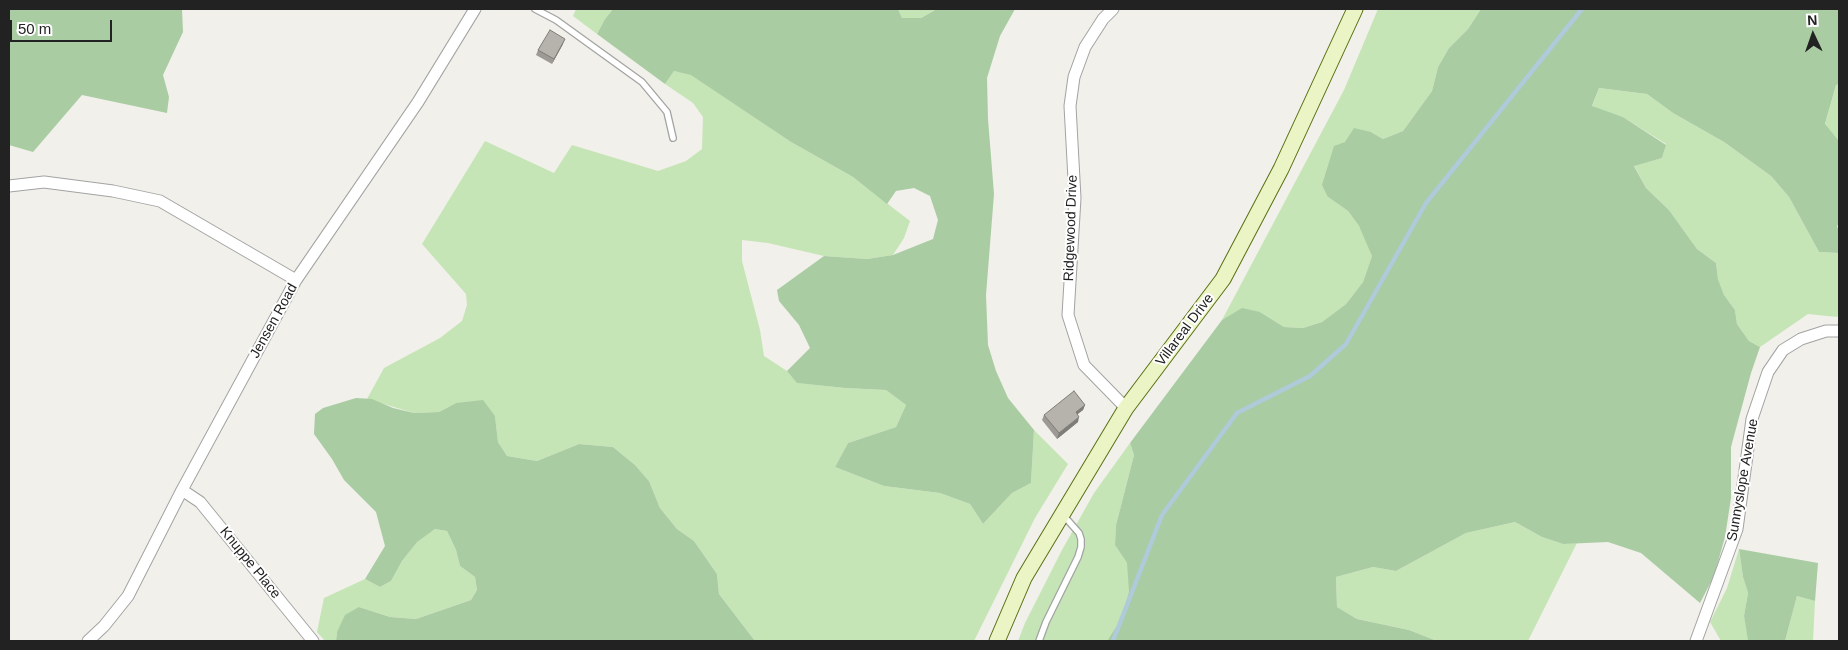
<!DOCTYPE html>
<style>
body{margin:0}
#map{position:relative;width:1848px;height:650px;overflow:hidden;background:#f1f0ea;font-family:Arial,sans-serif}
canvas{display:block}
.frame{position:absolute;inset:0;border:10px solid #222;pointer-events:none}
.north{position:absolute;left:1788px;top:10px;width:50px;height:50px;-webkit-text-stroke:4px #fff;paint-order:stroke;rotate:357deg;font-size:14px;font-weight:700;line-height:20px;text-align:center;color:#222}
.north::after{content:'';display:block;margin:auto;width:18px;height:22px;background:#222;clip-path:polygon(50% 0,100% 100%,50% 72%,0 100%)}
.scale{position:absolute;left:10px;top:20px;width:102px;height:22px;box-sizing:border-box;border:2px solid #222;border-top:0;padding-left:6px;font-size:15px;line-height:18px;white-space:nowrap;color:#222;-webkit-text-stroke:4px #fff;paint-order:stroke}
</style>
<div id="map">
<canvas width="1848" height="650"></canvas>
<div class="frame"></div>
<div class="north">N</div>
<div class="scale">50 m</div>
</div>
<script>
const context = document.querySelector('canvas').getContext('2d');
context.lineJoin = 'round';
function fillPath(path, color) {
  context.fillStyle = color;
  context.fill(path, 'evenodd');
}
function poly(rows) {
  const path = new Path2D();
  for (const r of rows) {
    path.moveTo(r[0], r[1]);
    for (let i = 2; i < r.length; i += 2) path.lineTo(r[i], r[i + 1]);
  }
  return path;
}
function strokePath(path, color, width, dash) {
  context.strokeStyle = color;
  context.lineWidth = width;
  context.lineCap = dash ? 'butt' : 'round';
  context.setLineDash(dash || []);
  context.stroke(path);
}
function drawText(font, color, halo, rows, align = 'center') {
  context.font = font + ' Arial,sans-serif';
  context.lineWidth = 4;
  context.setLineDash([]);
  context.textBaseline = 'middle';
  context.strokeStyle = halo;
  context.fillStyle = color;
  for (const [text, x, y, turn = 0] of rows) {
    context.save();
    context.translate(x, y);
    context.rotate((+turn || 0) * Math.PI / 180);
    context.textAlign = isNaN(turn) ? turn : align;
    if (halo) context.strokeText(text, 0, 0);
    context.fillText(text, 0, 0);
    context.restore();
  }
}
const grass = poly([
 [576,9,613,9,605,19,597,34,573,16],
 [898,9,937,9,921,18,902,18],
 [1378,9,1481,9,1468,29,1449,48,1438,67,1432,91,1403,131,1383,139,1371,132,1328,197,1348,211,1359,226,1367,241,1372,256,1363,282,1346,304,1322,322,1303,328,1284,327,1260,312,1222,320,1344,90],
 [674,71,691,74,791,142,853,177,910,221,904,238,893,255,867,259,824,256,768,243,742,240,742,261,760,330,764,356,787,371,798,383,845,388,886,390,906,405,896,427,848,443,835,467,884,486,940,493,970,504,983,524,1012,493,1031,483,1034,430,1068,464,1035,518,974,641,755,641,719,594,717,574,694,541,677,529,660,508,649,481,635,465,613,447,579,444,537,461,507,456,498,442,495,416,456,403,439,412,414,413,367,399,384,368,440,338,462,321,467,305,466,294,422,244,485,141,554,173,572,145,658,171,686,161,702,149,703,117,693,103,665,84],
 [1839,84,1839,141,1825,125,1836,85],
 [1599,88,1647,94,1673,113,1724,142,1771,176,1789,197,1819,252,1839,253,1839,313,1837,317,1808,314,1760,347,1749,341,1737,324,1735,310,1724,295,1718,279,1716,263,1697,249,1669,210,1646,188,1634,165,1662,158,1666,144,1623,117,1592,107],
 [1130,443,1134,455,1116,525,1115,545,1127,563,1129,571,1129,591,1121,619,1107,641,1018,641,1025,623,1062,550,1094,493],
 [1515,522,1542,537,1563,544,1577,543,1528,641,1437,641,1409,630,1357,619,1337,607,1336,577,1373,567,1396,571,1466,533],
 [435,529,447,531,456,550,460,566,475,577,477,590,471,600,416,619,390,617,359,607,337,632,336,641,325,641,317,632,324,598,365,579,380,587,391,581,402,561,417,541],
 [1739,549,1743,577,1748,593,1744,616,1749,641,1721,641,1710,622,1727,588],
 [1797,596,1815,601,1813,641,1785,641]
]);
const forest = poly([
 [9,9,182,9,183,32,163,75,169,97,167,113,82,95,33,152,9,145],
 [613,9,898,9,902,18,921,18,937,9,1015,9,1000,36,987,78,988,119,994,194,986,295,988,345,996,371,1008,398,1034,430,1031,483,1012,493,983,524,970,504,940,493,884,486,835,467,848,443,896,427,906,405,886,390,845,388,797,383,787,371,810,348,799,325,779,301,777,290,824,256,867,259,893,255,933,239,938,220,930,196,914,188,896,191,887,204,853,177,791,142,691,75,674,71,665,84,597,34,605,19],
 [1481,9,1839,9,1839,84,1836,85,1825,124,1839,141,1839,223,1837,226,1839,232,1839,253,1819,252,1789,197,1771,176,1724,142,1673,113,1647,94,1599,88,1592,106,1623,117,1666,145,1662,158,1634,166,1646,188,1669,210,1697,249,1716,263,1718,279,1724,295,1735,310,1737,324,1749,341,1760,347,1751,373,1731,447,1731,498,1725,537,1714,576,1700,603,1641,553,1608,542,1563,544,1542,537,1515,522,1466,533,1396,571,1373,567,1336,577,1337,607,1357,619,1409,630,1437,641,1107,641,1121,619,1129,591,1127,563,1115,545,1116,525,1134,455,1130,443,1222,320,1242,308,1260,312,1284,327,1303,328,1322,322,1346,304,1363,282,1372,256,1359,226,1348,211,1328,197,1322,185,1334,146,1345,142,1354,128,1371,132,1383,139,1403,131,1432,91,1438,67,1449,48,1468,29],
 [356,398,372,399,393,408,414,413,439,412,456,403,483,400,495,416,498,442,507,456,537,461,579,444,613,447,635,465,649,481,660,508,677,529,694,541,717,574,719,594,755,641,336,641,337,632,345,615,359,607,390,617,416,619,471,600,477,590,475,577,460,566,456,550,447,531,435,529,417,542,402,561,391,581,380,587,365,579,385,546,376,512,344,480,332,459,314,434,315,414,323,408],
 [1739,549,1818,563,1815,601,1797,596,1785,641,1748,640,1744,616,1748,593,1743,577]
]);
const stream = poly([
 [1113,641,1162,515,1237,413,1310,376,1346,344,1426,203,1582,9]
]);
const lane = poly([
 [535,9,556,20,642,82,667,112,673,138],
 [1039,641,1046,622,1078,557,1081,547,1081,539,1079,533,1064,516]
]);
const street = poly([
 [1113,9,1103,19,1085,47,1074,77,1070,106,1075,198,1068,315,1084,365,1126,408],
 [9,186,44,182,113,191,160,201,296,280],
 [182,490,200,502,313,641],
 [88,641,104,626,128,596,182,490,296,280,418,102,475,9],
 [1696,641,1737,529,1752,419,1768,372,1783,350,1801,339,1826,331,1839,331]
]);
const secondary = poly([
 [997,641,1024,578,1126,408,1223,279,1281,169,1355,9]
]);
const wall = poly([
 [563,44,552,64,536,55,538,50],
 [1085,405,1083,410,1077,414,1078,422,1057,439,1042,420,1044,415]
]);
const shadedWall = poly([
 [565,39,563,44,552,64,554,59],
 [1085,405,1083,410,1074,417,1076,412],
 [1079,417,1078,422,1057,439,1059,433]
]);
const building = poly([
 [550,30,565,39,554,59,538,50,550,30],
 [1074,391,1085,405,1076,412,1079,417,1059,433,1044,415,1074,391]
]);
const streetNames = [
 ["Ridgewood Drive",1071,228,-88],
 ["Jensen Road",274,321,-61],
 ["Villareal Drive",1185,330,-53],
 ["Sunnyslope Avenue",1743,480,-80],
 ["Knuppe Place",250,563,51]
];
fillPath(grass, '#c6e5b6');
fillPath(forest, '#a9cca3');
strokePath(stream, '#afcad9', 4.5);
strokePath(lane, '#a3a3a3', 8);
strokePath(street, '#a3a3a3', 13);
strokePath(secondary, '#587011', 17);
strokePath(lane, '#fff', 5.5);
strokePath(street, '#fff', 11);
strokePath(secondary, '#ebf4c5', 15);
fillPath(wall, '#9d9994');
fillPath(shadedWall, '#7f7d78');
fillPath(building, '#b6b2ac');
strokePath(building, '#7f7d78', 1);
drawText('14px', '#222', '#fff', streetNames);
</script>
